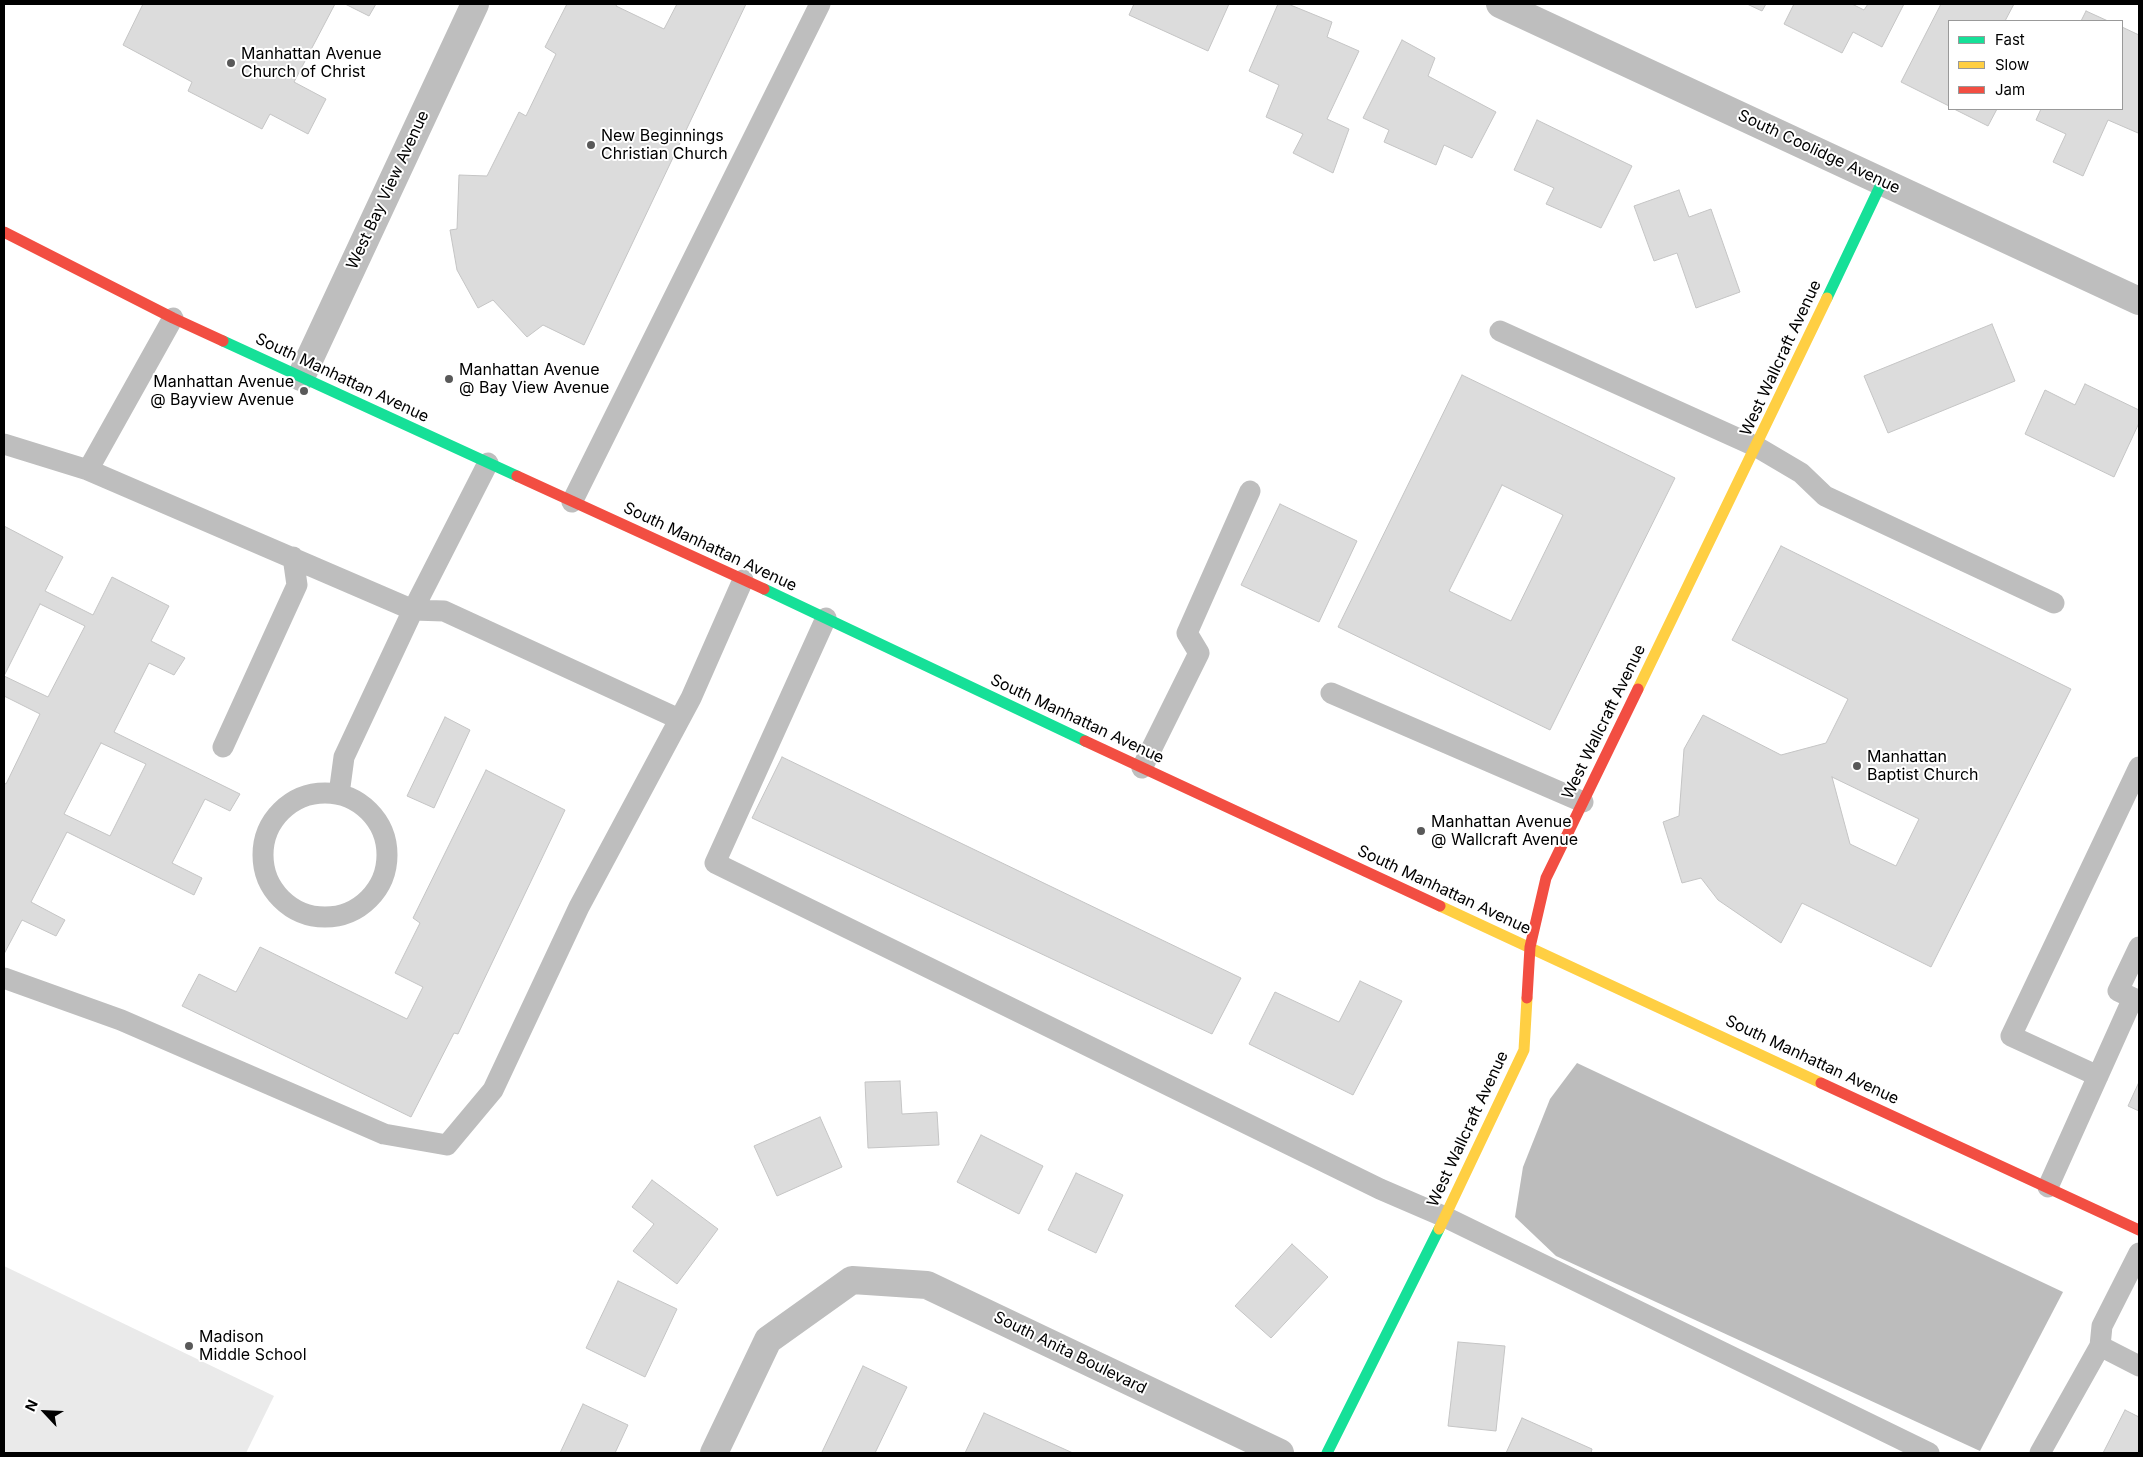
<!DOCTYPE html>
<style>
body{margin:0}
#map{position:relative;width:2143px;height:1457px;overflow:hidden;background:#fff;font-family:Inter,sans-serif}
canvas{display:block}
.frame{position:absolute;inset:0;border:5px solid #000;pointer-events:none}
.legend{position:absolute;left:1948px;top:20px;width:175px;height:90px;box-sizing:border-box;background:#fff;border:1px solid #999;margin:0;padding:6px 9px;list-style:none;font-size:15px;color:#000}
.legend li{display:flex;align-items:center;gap:10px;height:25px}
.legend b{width:25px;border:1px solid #999}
.north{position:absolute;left:20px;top:1387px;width:50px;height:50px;-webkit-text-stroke:4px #fff;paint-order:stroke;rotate:295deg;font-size:14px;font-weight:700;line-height:20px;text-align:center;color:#000}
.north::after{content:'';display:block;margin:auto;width:18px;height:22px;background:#000;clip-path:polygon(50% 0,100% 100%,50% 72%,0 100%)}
</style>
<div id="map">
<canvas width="2143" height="1457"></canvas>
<div class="frame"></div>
<ul class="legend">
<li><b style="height:6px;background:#16e098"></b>Fast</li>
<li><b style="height:6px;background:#ffcf43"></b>Slow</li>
<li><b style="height:6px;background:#f24e42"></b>Jam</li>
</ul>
<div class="north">N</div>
</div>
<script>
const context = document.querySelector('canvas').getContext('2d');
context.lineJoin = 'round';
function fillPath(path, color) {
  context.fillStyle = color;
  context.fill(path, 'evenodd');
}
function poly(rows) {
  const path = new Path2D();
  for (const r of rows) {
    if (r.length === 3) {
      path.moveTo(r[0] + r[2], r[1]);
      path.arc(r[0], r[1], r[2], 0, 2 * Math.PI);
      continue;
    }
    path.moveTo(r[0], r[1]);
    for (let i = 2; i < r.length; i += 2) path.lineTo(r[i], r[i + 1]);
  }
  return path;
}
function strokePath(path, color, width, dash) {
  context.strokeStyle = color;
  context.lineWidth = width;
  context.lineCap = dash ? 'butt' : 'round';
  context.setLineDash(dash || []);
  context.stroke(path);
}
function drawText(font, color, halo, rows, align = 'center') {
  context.font = font + ' Inter,sans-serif';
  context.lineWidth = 4;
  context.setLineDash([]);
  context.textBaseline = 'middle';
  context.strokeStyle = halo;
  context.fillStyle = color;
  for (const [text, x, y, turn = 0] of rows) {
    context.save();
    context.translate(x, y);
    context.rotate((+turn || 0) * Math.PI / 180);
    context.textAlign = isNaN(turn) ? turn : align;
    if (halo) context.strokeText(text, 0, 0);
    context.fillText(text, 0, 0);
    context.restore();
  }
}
const green = poly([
 [4,1266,274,1396,246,1453,4,1453]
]);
const water = poly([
 [1577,1063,2063,1292,1980,1451,1556,1256,1515,1217,1523,1167,1550,1099]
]);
const building = poly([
 [143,4,335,4,294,82,326,99,308,134,270,114,262,129,188,91,192,82,123,45,143,4],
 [345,4,376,4,369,16,345,4],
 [567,4,617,4,616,6,664,29,677,4,746,4,584,345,543,325,527,337,493,300,478,308,457,270,450,230,457,229,459,175,487,176,519,112,526,116,556,54,545,47,567,4],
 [1134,4,1229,4,1208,51,1129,15,1134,4],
 [1278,4,1288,4,1332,22,1327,37,1359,51,1327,119,1349,129,1333,173,1293,153,1303,134,1266,117,1279,85,1249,71,1278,4],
 [1747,4,1766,4,1762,11,1747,4],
 [1794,4,1852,4,1864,10,1868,4,1904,4,1882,47,1853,32,1842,53,1784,24,1794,4],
 [1941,4,2014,4,2005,21,1949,21,1949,106,1901,82,1941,4],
 [2086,11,2108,21,2081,21,2086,11],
 [2122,27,2139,35,2139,130,2138,133,2108,120,2083,176,2053,162,2066,134,2036,120,2041,109,2122,109,2122,27],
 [1402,40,1435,58,1428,76,1496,112,1472,158,1444,145,1436,165,1384,142,1389,130,1363,118,1402,40],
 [1954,109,1997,109,1988,126,1954,109],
 [1537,120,1632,166,1601,228,1546,204,1554,188,1514,170,1537,120],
 [1679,190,1689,217,1711,209,1740,292,1696,308,1677,253,1654,261,1634,206,1679,190],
 [1992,324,2015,381,1888,433,1864,376,1992,324],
 [1462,375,1675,478,1550,730,1338,627,1462,375],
 [1502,485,1563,515,1511,621,1449,591,1502,485],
 [2085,384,2139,410,2139,423,2114,477,2025,434,2045,390,2075,405,2085,384],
 [1280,504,1357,541,1319,622,1241,585,1280,504],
 [4,526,63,557,45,591,93,615,112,577,169,606,151,641,185,658,174,675,149,663,114,732,240,794,230,811,205,799,172,863,202,878,194,895,67,832,31,902,65,920,56,936,22,920,4,954,4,783,6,784,40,714,4,696,4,526],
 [40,604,85,626,48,697,4,676,40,604],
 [101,743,146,764,110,836,64,814,101,743],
 [1781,546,2071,689,1931,967,1802,903,1781,943,1718,900,1701,878,1682,883,1663,822,1679,816,1684,749,1703,715,1781,755,1826,743,1848,699,1732,640,1781,546],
 [1832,777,1919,819,1896,866,1850,844,1832,777],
 [445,717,470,730,434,808,407,796,445,717],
 [782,757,1241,978,1212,1034,752,818,782,757],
 [486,770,565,810,458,1034,454,1033,411,1117,182,1006,199,974,236,992,260,947,407,1019,423,987,395,973,420,923,413,918,486,770],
 [1360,981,1402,1001,1353,1095,1249,1044,1275,992,1339,1022,1360,981],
 [900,1081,902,1114,937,1112,939,1145,868,1148,865,1082,900,1081],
 [2139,1082,2139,1111,2128,1106,2139,1082],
 [820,1117,842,1167,777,1196,754,1146,820,1117],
 [981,1135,1043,1166,1019,1214,957,1182,981,1135],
 [1076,1173,1123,1195,1096,1253,1048,1230,1076,1173],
 [652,1180,718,1229,677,1284,633,1251,654,1224,632,1207,652,1180],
 [1292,1244,1328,1277,1271,1338,1235,1306,1292,1244],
 [618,1281,677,1309,645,1377,586,1348,618,1281],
 [1458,1342,1505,1346,1496,1431,1448,1426,1458,1342],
 [863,1366,907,1387,875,1453,825,1453,822,1452,863,1366],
 [583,1404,628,1425,615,1453,560,1453,583,1404],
 [2125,1410,2139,1417,2139,1453,2103,1453,2125,1410],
 [984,1413,1073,1453,965,1453,984,1413],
 [1522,1418,1592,1449,1591,1453,1506,1453,1522,1418]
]);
const lane = poly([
 [1500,331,1757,447,1801,473,1825,496,2054,603],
 [4,444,88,470,413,610,344,757,339,794],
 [488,463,413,610,444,611,679,719],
 [88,470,173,318],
 [572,502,820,4],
 [826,618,715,863,1380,1189,1445,1217,1929,1453],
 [1331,693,1583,802],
 [223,747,297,585,293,557],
 [1142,768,1199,653,1187,633,1250,491],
 [325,855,62],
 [4,978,121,1020,384,1134,447,1145,493,1090,579,907,691,698,743,580],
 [2133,998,2118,991,2139,947],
 [2098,1076,2011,1036,2139,767],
 [2048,1187,2133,998,2139,1001],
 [2100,1346,2139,1366],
 [2040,1453,2100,1346,2102,1326,2139,1253]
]);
const street = poly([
 [1500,4,2139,301],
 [301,377,475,4],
 [714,1453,768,1340,852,1280,927,1285,1280,1453]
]);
const fast = poly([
 [1827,298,1882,182],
 [223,341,517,476],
 [764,589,1085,741],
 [1327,1453,1439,1229]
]);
const slow = poly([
 [1638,689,1827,298],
 [1440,906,1821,1083],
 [1439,1229,1524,1050,1527,998]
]);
const jam = poly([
 [4,232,173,318,223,341],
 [517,476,764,589],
 [1085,741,1440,906],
 [1527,998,1530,947,1546,878,1638,689],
 [1821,1083,2139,1230]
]);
const markers = [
 [231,63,5,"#595959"],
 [591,145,5,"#595959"],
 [449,379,5,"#595959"],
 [304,391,5,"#595959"],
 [1857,766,5,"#595959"],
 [1421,831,5,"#595959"],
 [189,1346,5,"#595959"]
];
const poiNames = [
 ["Manhattan Avenue",241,54],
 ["Church of Christ",241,72],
 ["New Beginnings",601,136],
 ["Christian Church",601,154],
 ["Manhattan Avenue",459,370],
 ["@ Bay View Avenue",459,388],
 ["Manhattan Avenue",294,382,"right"],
 ["@ Bayview Avenue",294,400,"right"],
 ["Manhattan",1867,757],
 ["Baptist Church",1867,775],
 ["Manhattan Avenue",1431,822],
 ["@ Wallcraft Avenue",1431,840],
 ["Madison",199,1337],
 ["Middle School",199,1355]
];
const streetNames = [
 ["South Coolidge Avenue",1819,152,25],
 ["West Bay View Avenue",388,190,-65],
 ["West Wallcraft Avenue",1781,358,-65],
 ["South Manhattan Avenue",342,378,25],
 ["South Manhattan Avenue",710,547,25],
 ["South Manhattan Avenue",1077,719,25],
 ["West Wallcraft Avenue",1604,722,-64],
 ["South Manhattan Avenue",1444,890,25],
 ["South Manhattan Avenue",1812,1060,25],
 ["West Wallcraft Avenue",1468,1129,-65],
 ["South Anita Boulevard",1070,1353,26]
];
fillPath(green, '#eaeaea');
fillPath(water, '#bcbcbc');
fillPath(building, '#dcdcdc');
strokePath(building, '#c5c5c5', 1);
strokePath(lane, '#bebebe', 21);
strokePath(street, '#bebebe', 28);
strokePath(fast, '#16e098', 11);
strokePath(slow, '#ffcf43', 11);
strokePath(jam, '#f24e42', 11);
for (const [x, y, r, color] of markers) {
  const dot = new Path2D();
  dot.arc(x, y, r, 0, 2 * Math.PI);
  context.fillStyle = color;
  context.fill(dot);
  strokePath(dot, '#fff', 2);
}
drawText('16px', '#000', '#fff', poiNames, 'left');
drawText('16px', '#000', '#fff', streetNames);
</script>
